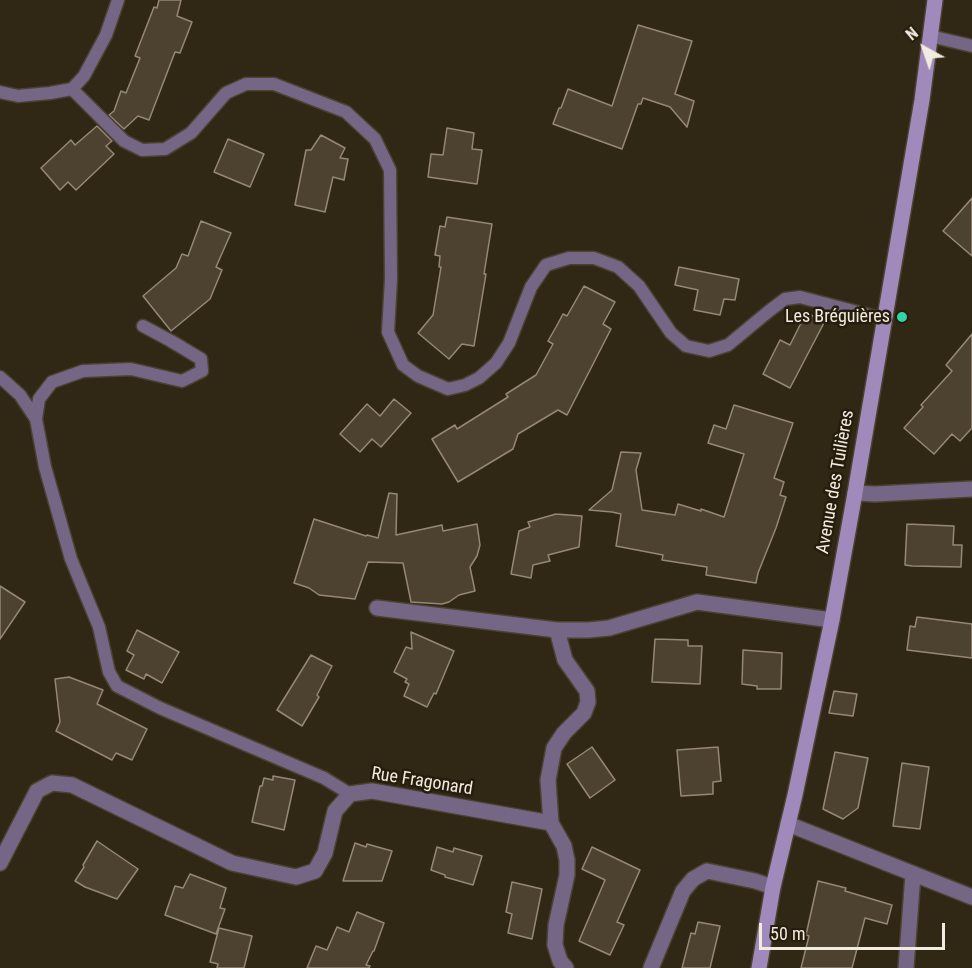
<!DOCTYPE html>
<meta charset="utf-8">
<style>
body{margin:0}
#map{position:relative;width:972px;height:968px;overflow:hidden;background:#312715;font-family:"Roboto Condensed",sans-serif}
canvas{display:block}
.north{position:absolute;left:894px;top:18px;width:60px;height:60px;-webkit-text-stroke:4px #271d0c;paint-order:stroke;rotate:320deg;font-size:16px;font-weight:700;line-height:24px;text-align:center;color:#f2ebe0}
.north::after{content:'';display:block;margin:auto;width:21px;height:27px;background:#f2ebe0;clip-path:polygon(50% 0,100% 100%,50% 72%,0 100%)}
.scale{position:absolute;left:759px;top:923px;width:186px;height:27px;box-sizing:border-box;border:3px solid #f2ebe0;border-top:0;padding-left:8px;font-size:18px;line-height:21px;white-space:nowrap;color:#f2ebe0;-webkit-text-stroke:4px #271d0c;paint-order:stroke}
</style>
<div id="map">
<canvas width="972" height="968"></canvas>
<div class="north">N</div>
<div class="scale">50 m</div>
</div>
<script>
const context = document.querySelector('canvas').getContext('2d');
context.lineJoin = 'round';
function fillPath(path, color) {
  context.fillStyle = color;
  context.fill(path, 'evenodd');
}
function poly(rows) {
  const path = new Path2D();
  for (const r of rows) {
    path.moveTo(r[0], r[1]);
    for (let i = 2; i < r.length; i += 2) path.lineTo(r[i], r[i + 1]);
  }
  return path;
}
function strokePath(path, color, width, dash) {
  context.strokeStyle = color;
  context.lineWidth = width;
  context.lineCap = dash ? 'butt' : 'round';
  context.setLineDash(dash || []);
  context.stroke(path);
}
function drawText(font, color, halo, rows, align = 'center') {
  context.font = font + ' "Roboto Condensed",sans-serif';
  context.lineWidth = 5;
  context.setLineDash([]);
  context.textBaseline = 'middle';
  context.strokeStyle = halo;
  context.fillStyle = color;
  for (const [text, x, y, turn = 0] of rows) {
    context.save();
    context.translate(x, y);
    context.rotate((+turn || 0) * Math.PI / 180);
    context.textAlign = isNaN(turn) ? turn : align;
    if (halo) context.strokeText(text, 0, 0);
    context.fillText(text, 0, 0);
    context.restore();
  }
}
const building = poly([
 [159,0,181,0,177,16,192,22,180,53,175,52,149,120,138,116,124,129,109,115,114,111,121,91,126,93,140,58,135,56,154,7,157,8,159,0],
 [638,25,692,41,675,94,694,101,687,127,670,107,643,98,641,104,638,104,622,149,553,124,559,108,561,108,568,89,612,106,638,25],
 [97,126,112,141,106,146,114,154,76,190,68,182,60,190,41,168,71,140,75,145,97,126],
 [447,128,474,133,472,149,482,150,477,184,428,177,431,154,443,155,447,128],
 [321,135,345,148,340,158,348,159,344,180,333,177,325,212,295,205,306,150,311,150,321,135],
 [228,139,264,154,250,187,214,172,228,139],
 [972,198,972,256,943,231,972,198],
 [447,217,492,224,484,274,486,274,474,346,462,344,449,359,418,333,433,315,441,267,439,267,440,256,435,255,440,226,445,227,447,217],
 [201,221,231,233,216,267,222,270,210,299,171,331,143,296,176,268,182,254,188,256,201,221],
 [679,267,739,279,735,300,724,299,720,315,694,310,698,290,675,285,679,267],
 [584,286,615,302,603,324,611,329,567,415,558,410,518,434,513,449,458,482,432,439,455,425,457,429,508,397,506,394,536,375,553,344,548,341,556,327,563,314,567,316,584,286],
 [806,313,825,321,790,388,763,374,780,340,790,345,806,313],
 [972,334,972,428,960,441,952,434,934,454,904,428,923,407,921,405,952,371,946,365,972,334],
 [394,399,411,413,381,447,372,439,360,452,340,434,367,404,380,416,394,399],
 [734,405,793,423,774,478,784,482,780,495,786,497,776,528,758,573,756,583,706,575,707,567,662,560,663,555,616,546,621,514,612,512,589,510,612,490,621,452,641,453,636,470,642,510,675,515,678,504,701,511,701,509,724,517,744,454,708,443,714,425,726,429,734,405],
 [389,493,397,494,396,535,442,525,443,531,477,524,480,545,477,556,470,567,475,591,459,595,449,602,442,604,411,602,403,563,368,562,355,599,319,595,309,588,294,583,314,519,366,536,367,535,378,538,389,493],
 [556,514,582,516,579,547,548,555,550,561,533,565,531,578,511,574,519,531,530,527,528,522,556,514],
 [907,524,954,526,953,545,962,545,961,567,912,566,905,565,907,524],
 [0,586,25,602,0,639,0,586],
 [917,617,972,624,972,658,907,650,910,626,915,627,917,617],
 [137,630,179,652,162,683,146,674,144,679,126,670,134,655,127,651,137,630],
 [411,632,454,651,436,694,434,693,427,707,404,696,409,684,405,682,407,679,394,672,406,647,412,649,411,632],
 [655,639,688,640,688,646,702,646,700,684,652,682,655,639],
 [743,650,782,653,781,689,757,689,757,686,742,684,743,650],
 [311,655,332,666,317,695,319,697,302,726,277,710,311,655],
 [69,677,103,690,97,704,147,729,132,760,116,753,112,760,56,731,60,722,55,679,69,677],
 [834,691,857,694,853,716,829,713,834,691],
 [592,747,615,780,590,798,567,764,592,747],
 [718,747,721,781,713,782,713,794,681,796,677,750,718,747],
 [835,752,868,758,858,808,843,819,823,809,835,752],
 [902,763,929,767,920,829,893,826,902,763],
 [273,776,295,780,284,830,252,822,260,786,262,786,264,778,273,780,273,776],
 [97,841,138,869,117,899,85,887,75,881,84,867,83,865,97,841],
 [355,843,366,847,367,844,392,851,382,881,343,881,355,843],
 [437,847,453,852,454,848,482,856,473,885,445,877,445,875,431,870,437,847],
 [592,847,640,870,617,922,624,925,610,955,579,941,605,880,582,869,592,847],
 [190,874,226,888,220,908,225,909,216,934,165,915,175,886,183,888,190,874],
 [818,881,846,888,845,891,892,905,887,924,865,918,852,968,801,968,809,936,806,935,818,881],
 [512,882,542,889,532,939,508,933,512,914,506,912,512,882],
 [357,912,384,923,374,951,373,951,366,965,370,966,369,968,307,968,316,946,327,950,337,927,349,932,357,912],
 [698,922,720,926,710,968,682,968,691,933,695,934,698,922],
 [219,928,252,936,244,968,217,968,218,964,210,962,219,928]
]);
const lane = poly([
 [930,36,972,46],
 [72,89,124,141,142,150,165,149,191,133,226,93,246,84,274,84,346,112,375,139,390,170,391,279,388,332,403,365,418,376,448,389,465,385,479,378,496,363,509,343,531,287,546,265,569,258,594,258,618,267,639,286,671,333,686,346,709,351,728,345,769,311,785,299,800,297,884,319],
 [0,92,18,96,50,93,72,89,84,76,106,35,118,0],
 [0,377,20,395,36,419,45,467,71,559,99,627,109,672,117,686,160,708,324,778,350,794],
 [36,419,39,399,52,382,83,371,131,369,182,381,202,371,201,359,171,341,143,326]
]);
const street = poly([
 [855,493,875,494,972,489],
 [377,608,557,630,589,630,609,628,697,602,832,620],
 [551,823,548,780,554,748,564,733,584,713,588,702,587,691,565,660,557,630],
 [788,824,972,897],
 [0,863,37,791,52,783,72,785,232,863,296,877,315,871,325,853,335,811,350,794,372,791,551,823,564,846,567,860,567,875,556,925,555,945,560,961,566,968],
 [651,968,683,891,693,879,707,871,755,881,773,887],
 [906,968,913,874]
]);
const secondary = poly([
 [759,968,773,887,795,795,832,620,855,493,922,100,935,0]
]);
const markers = [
 [902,317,6,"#2fd4aa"]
];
const poiNames = [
 ["Les Bréguières",890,317]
];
const streetNames = [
 ["Avenue des Tuilières",836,482,-80],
 ["Rue Fragonard",422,782,9]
];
fillPath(building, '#4d4230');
strokePath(building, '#958874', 1.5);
strokePath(lane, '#4c4231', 15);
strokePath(street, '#4c4231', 18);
strokePath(secondary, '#4c4231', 18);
strokePath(lane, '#756686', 12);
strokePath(street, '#756686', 15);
strokePath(secondary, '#a089bb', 15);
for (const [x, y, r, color] of markers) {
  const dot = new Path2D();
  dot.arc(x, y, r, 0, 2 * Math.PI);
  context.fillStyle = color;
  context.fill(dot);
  strokePath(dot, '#271d0c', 2);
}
drawText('18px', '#f2ebe0', '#271d0c', poiNames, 'right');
drawText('18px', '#f2ebe0', '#271d0c', streetNames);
</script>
